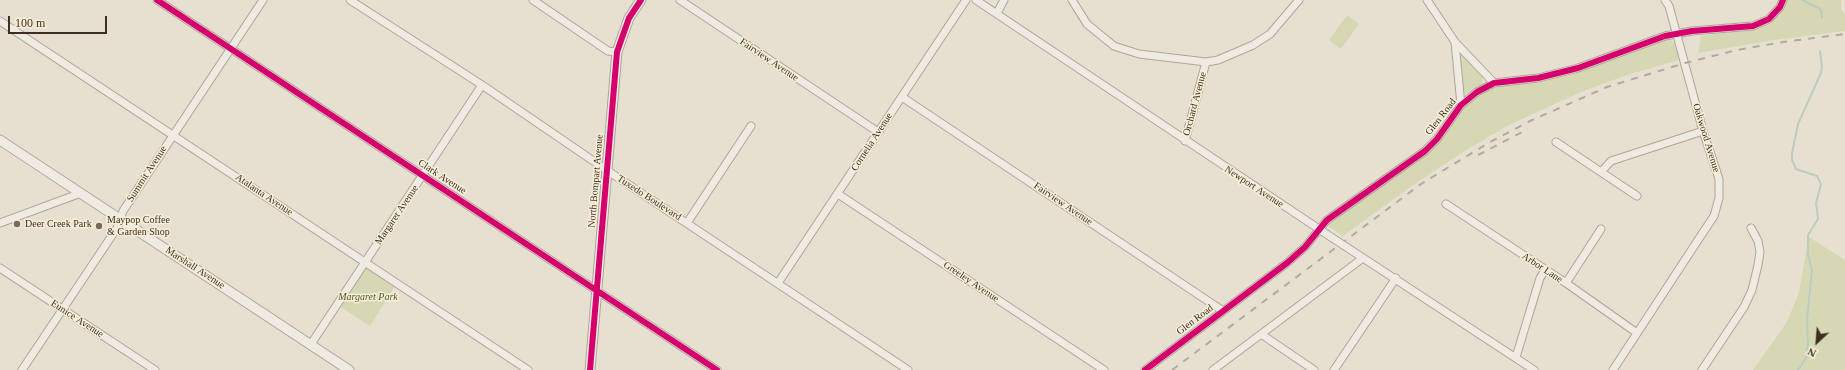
<!DOCTYPE html>
<style>
body{margin:0}
#map{position:relative;width:1845px;height:370px;overflow:hidden;background:#e7e0d1;font-family:"Times New Roman",serif}
canvas{display:block}
.north{position:absolute;left:1797px;top:322px;width:40px;height:40px;-webkit-text-stroke:3px #f7eed8;paint-order:stroke;rotate:206deg;font-size:11px;font-weight:700;line-height:16px;text-align:center;color:#3d2e20}
.north::after{content:'';display:block;margin:auto;width:14px;height:18px;background:#3d2e20;clip-path:polygon(50% 0,100% 100%,50% 72%,0 100%)}
.scale{position:absolute;left:8px;top:16px;width:99px;height:18px;box-sizing:border-box;border:2px solid #3d2e20;border-top:0;padding-left:5px;font-size:12px;line-height:14px;white-space:nowrap;color:#3d2e20;-webkit-text-stroke:3px #f7eed8;paint-order:stroke}
</style>
<div id="map">
<canvas width="1845" height="370"></canvas>
<div class="north">N</div>
<div class="scale">100 m</div>
</div>
<script>
const context = document.querySelector('canvas').getContext('2d');
context.lineJoin = 'round';
function fillPath(path, color) {
  context.fillStyle = color;
  context.fill(path, 'evenodd');
}
function poly(rows) {
  const path = new Path2D();
  for (const r of rows) {
    path.moveTo(r[0], r[1]);
    for (let i = 2; i < r.length; i += 2) path.lineTo(r[i], r[i + 1]);
  }
  return path;
}
function strokePath(path, color, width, dash) {
  context.strokeStyle = color;
  context.lineWidth = width;
  context.lineCap = dash ? 'butt' : 'round';
  context.setLineDash(dash || []);
  context.stroke(path);
}
function drawText(font, color, halo, rows, align = 'center') {
  context.font = font + ' "Times New Roman",serif';
  context.lineWidth = 3;
  context.setLineDash([]);
  context.textBaseline = 'middle';
  context.strokeStyle = halo;
  context.fillStyle = color;
  for (const [text, x, y, turn = 0] of rows) {
    context.save();
    context.translate(x, y);
    context.rotate((+turn || 0) * Math.PI / 180);
    context.textAlign = isNaN(turn) ? turn : align;
    if (halo) context.strokeText(text, 0, 0);
    context.fillText(text, 0, 0);
    context.restore();
  }
}
const green = poly([
 [1787,0,1841,0,1841,9,1845,14,1845,31,1774,40,1698,53,1701,36,1754,29,1769,23,1779,15],
 [1347,15,1359,24,1341,49,1329,40],
 [1668,39,1675,44,1679,60,1627,75,1581,92,1507,126,1463,152,1413,185,1343,236,1327,225,1328,222,1430,151,1467,104,1493,88,1566,75,1603,63,1647,45],
 [1461,53,1483,77,1481,85,1466,94,1462,91,1459,55],
 [1809,237,1845,260,1845,370,1753,370,1787,322,1799,292],
 [366,268,395,286,370,326,339,306]
]);
const stream = poly([
 [1802,0,1819,8,1821,10,1822,18],
 [1798,370,1806,358,1808,346,1807,320,1812,270,1808,254,1808,235,1818,219,1816,203,1821,184,1817,176,1796,169,1792,160,1792,153,1798,124,1821,73,1822,67,1820,51]
]);
const minor = poly([
 [157,0,717,370],
 [350,0,482,85,608,171,908,370],
 [533,0,608,51,617,52],
 [680,0,878,132],
 [976,0,1331,237],
 [1072,0,1087,24,1114,46,1139,54,1206,62],
 [1427,0,1455,42,1461,105],
 [997,13,1004,0],
 [0,21,528,370],
 [1455,42,1494,83],
 [902,97,1223,311],
 [1185,141,1206,62,1218,60,1253,45,1270,34,1299,0],
 [1556,142,1637,196],
 [1601,172,1611,161,1703,131],
 [838,194,1104,370],
 [1446,204,1566,283,1637,333],
 [0,223,81,193],
 [687,223,751,126],
 [1357,254,1534,370],
 [0,268,155,370],
 [778,283,966,0],
 [1566,283,1601,229],
 [1261,334,1314,370],
 [311,344,482,85],
 [1516,357,1540,278,1545,270],
 [22,370,117,228,123,211,263,0],
 [1145,370,1287,263,1305,247,1327,220,1425,151,1437,139,1461,105,1477,92,1494,83,1538,78,1578,68,1665,36,1692,31,1753,26,1769,19,1780,7,1783,0],
 [1213,370,1363,258],
 [1334,370,1396,278],
 [1613,370,1702,234,1714,216,1719,198,1719,179,1703,131,1669,6,1665,0],
 [1702,370,1744,307,1752,290,1758,265,1760,252,1758,241,1751,228]
]);
const tertiary = poly([
 [0,140,349,370],
 [590,370,617,52,629,18,641,0]
]);
const rail = poly([
 [1478,155,1528,129],
 [1172,370,1421,184,1490,142,1530,121,1607,87,1685,63,1737,50,1783,42,1845,34]
]);
const minorBridge = poly([
 [1331,237,1357,254]
]);
const cycleway = poly([
 [157,0,717,370],
 [590,370,617,52,629,18,641,0],
 [1145,370,1287,263,1305,247,1327,220,1425,151,1437,139,1461,105,1477,92,1494,83,1538,78,1578,68,1665,36,1692,31,1753,26,1769,19,1780,7,1783,0]
]);
const markers = [
 [17,224,4,"#786c5e"],
 [99,226,4,"#786c5e"]
];
const streetNames = [
 ["Fairview Avenue",769,60,34],
 ["Orchard Avenue",1195,104,-75],
 ["Glen Road",1441,117,-52],
 ["Oakwood Avenue",1706,138,73],
 ["Cornelia Avenue",872,142,-57],
 ["Summit Avenue",147,174,-57],
 ["Clark Avenue",442,177,33],
 ["North Bompart Avenue",596,181,-85],
 ["Newport Avenue",1254,187,33],
 ["Atalanta Avenue",264,195,34],
 ["Tuxedo Boulevard",649,198,33],
 ["Fairview Avenue",1063,204,34],
 ["Margaret Avenue",397,215,-56],
 ["Marshall Avenue",195,268,33],
 ["Arbor Lane",1542,268,33],
 ["Greeley Avenue",971,282,34],
 ["Eunice Avenue",77,319,33],
 ["Glen Road",1195,320,-37]
];
const poiNames = [
 ["Maypop Coffee",107,220],
 ["& Garden Shop",107,232],
 ["Deer Creek Park",25,224]
];
const parkNames = [
 ["Margaret Park",368,297]
];
fillPath(green, '#d6d7b3');
strokePath(stream, '#bcccc2', 2);
strokePath(minor, '#ada599', 9);
strokePath(tertiary, '#ada599', 11);
strokePath(minor, '#efebe3', 7);
strokePath(tertiary, '#efebe3', 9);
strokePath(rail, '#afaaa2', 2, [7, 7]);
strokePath(minorBridge, '#ada599', 9, []);
strokePath(minorBridge, '#efebe3', 7);
strokePath(cycleway, '#d6006c', 6);
for (const [x, y, r, color] of markers) {
  const dot = new Path2D();
  dot.arc(x, y, r, 0, 2 * Math.PI);
  context.fillStyle = color;
  context.fill(dot);
  strokePath(dot, '#f7eed8', 1.5);
}
drawText('10px', '#3d2e20', '#f7eed8', streetNames);
drawText('10px', '#3d2e20', '#f7eed8', poiNames, 'left');
drawText('italic 10px', '#4d5a26', '#f7eed8', parkNames);
</script>
